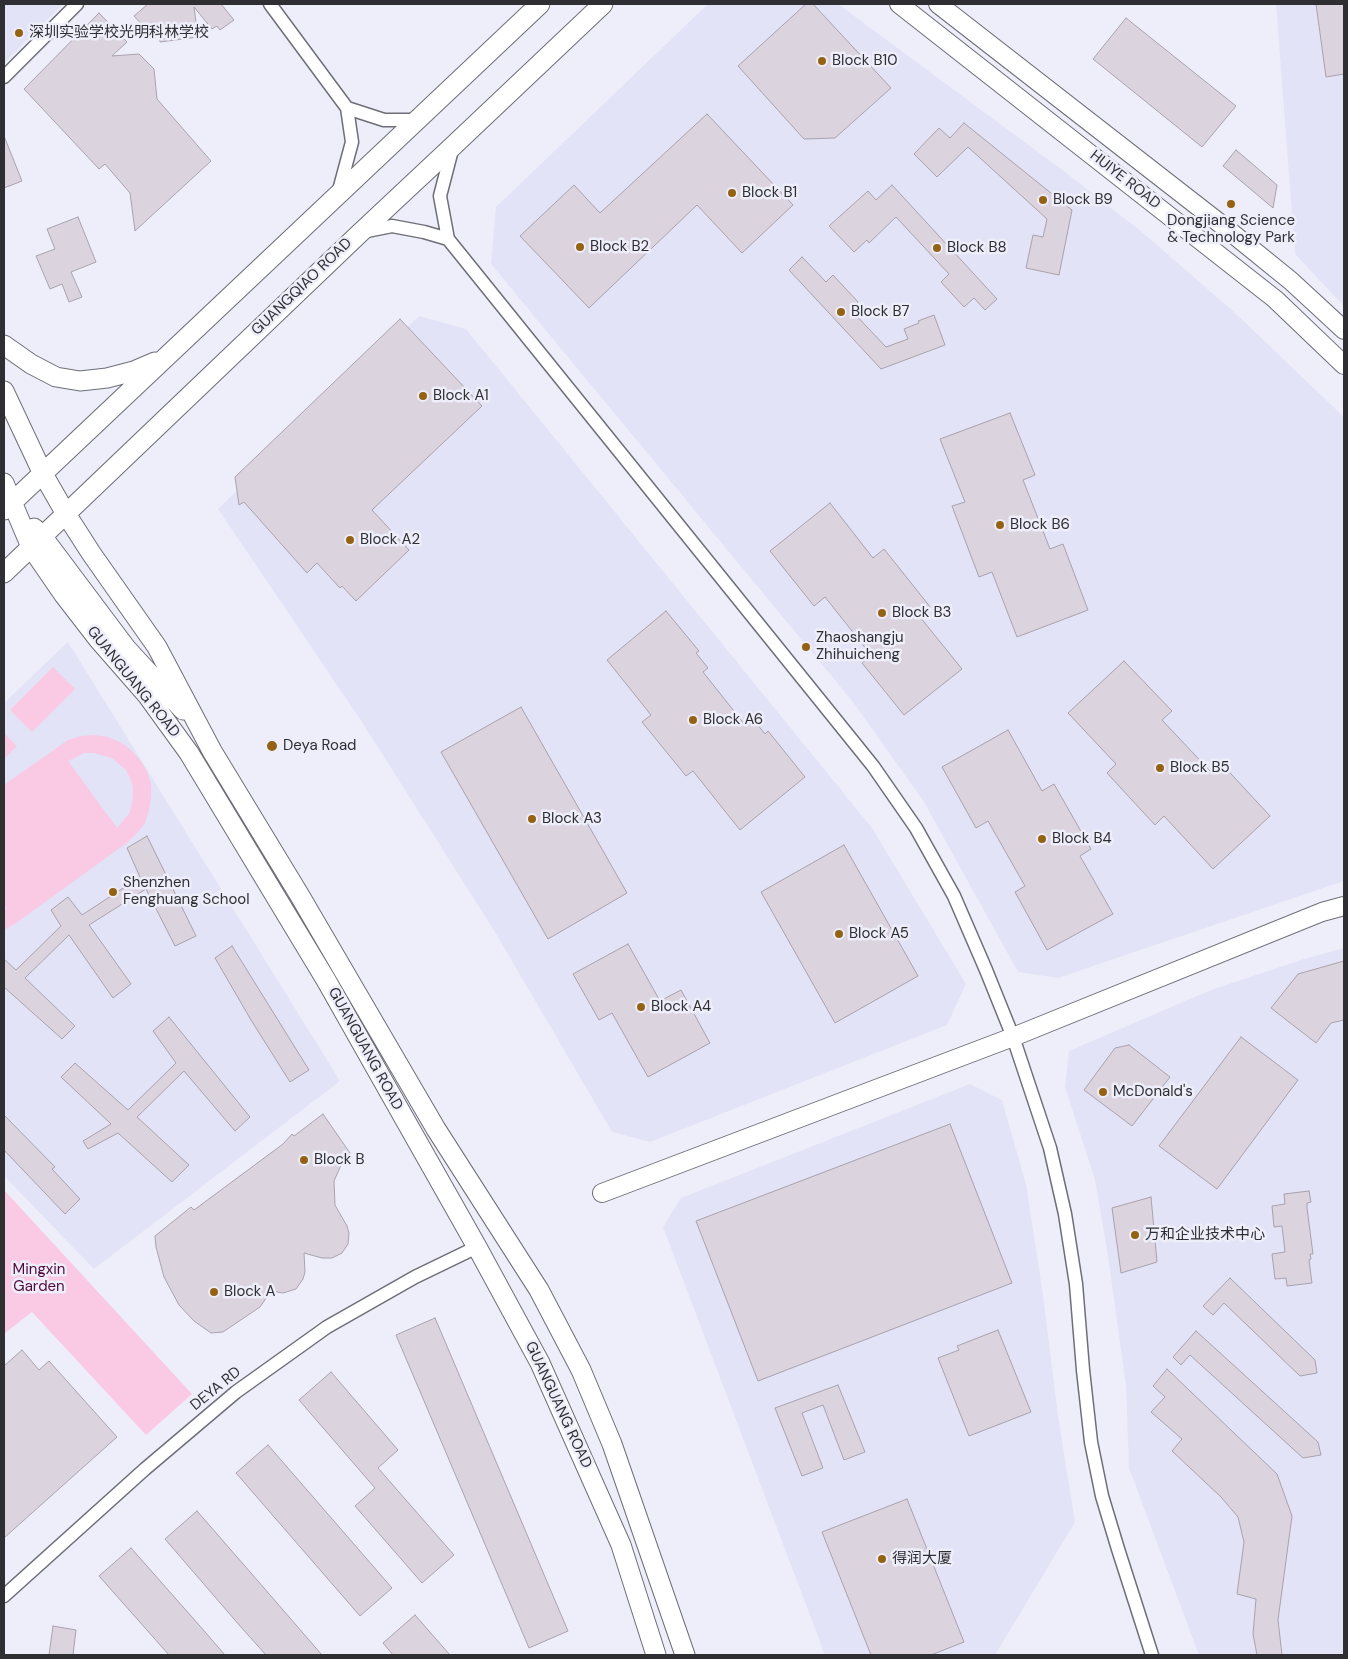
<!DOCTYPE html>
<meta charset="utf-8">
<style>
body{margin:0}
#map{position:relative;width:1348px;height:1659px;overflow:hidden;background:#eeeefa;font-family:"DM Sans",sans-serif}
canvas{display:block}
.frame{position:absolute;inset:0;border:5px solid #2e2e33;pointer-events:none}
</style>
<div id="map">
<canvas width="1348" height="1659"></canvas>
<div class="frame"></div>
</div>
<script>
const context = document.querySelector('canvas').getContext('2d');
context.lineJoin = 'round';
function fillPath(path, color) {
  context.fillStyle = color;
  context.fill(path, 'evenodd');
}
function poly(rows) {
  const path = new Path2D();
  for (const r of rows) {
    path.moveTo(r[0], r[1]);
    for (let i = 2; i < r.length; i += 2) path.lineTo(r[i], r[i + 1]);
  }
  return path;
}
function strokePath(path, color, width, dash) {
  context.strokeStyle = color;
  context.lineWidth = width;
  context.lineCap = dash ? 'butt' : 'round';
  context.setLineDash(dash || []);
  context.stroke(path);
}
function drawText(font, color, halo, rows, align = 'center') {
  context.font = font + ' "DM Sans","Noto Sans SC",sans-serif';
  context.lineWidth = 5;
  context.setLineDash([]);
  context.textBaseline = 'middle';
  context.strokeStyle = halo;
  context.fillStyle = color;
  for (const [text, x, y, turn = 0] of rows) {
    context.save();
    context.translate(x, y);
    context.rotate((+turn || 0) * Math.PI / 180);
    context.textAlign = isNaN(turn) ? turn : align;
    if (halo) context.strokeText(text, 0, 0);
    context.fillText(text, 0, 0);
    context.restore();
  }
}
const built = poly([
 [4,4,63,4,4,63],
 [708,4,838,4,1065,172,1142,232,1234,312,1344,417,1344,881,1058,978,1018,972,924,802,853,702,491,264,496,207],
 [1276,4,1344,4,1344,306,1295,254],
 [419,316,466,329,872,828,966,984,947,1025,650,1142,612,1132,495,932,360,719,218,509],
 [68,642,340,1081,94,1269,4,1176,4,703],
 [1344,948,1344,1655,1199,1655,1129,1468,1126,1386,1108,1256,1095,1180,1065,1087,1069,1051,1211,990,1304,959],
 [970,1084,1002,1100,1026,1184,1043,1295,1058,1416,1075,1522,995,1655,825,1655,663,1227,681,1198]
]);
const green = poly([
 [53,667,75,689,32,732,10,710],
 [4,733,17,746,4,759],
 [94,735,108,737,120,742,131,750,140,760,147,771,151,784,151,797,149,810,145,823,137,833,128,842,16,923,4,930,4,910,7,908,4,904,4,785,68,740,81,736],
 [84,753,94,753,112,758,126,770,130,778,133,787,132,805,129,814,117,828,68,761],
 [4,1190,192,1394,146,1435,32,1312,4,1334]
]);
const building = poly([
 [148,4,221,4,234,20,220,30,217,26,212,29,194,7,198,37,160,42,159,34,149,23,144,27,134,16,148,4],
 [806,4,813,4,891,88,835,138,804,139,738,66,806,4],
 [1316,4,1344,4,1344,74,1326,77,1316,4],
 [99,13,127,42,112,56,139,54,154,69,157,99,211,161,135,231,130,193,105,164,99,169,24,89,99,13],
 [1126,18,1236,106,1202,147,1093,59,1126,18],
 [707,114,793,205,742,253,697,205,589,308,520,236,574,185,600,213,707,114],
 [964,123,1072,210,1059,275,1026,268,1033,235,1043,237,1047,219,968,147,937,177,914,154,939,128,950,138,964,123],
 [4,136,22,181,4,188,4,136],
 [1236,150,1277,185,1273,208,1223,166,1236,150],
 [892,185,997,299,985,310,974,298,964,307,941,282,949,274,896,217,869,243,867,240,854,252,829,226,868,191,876,200,892,185],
 [78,217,96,262,71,272,82,297,69,302,62,284,50,289,36,256,55,249,47,229,78,217],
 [802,257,826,282,833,275,858,302,851,310,886,347,908,339,904,329,919,323,918,321,934,315,945,345,881,369,789,270,802,257],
 [400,319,482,406,372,510,409,550,356,601,342,586,340,588,317,563,307,573,244,502,239,505,235,477,400,319],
 [1010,413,1035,475,1023,480,1050,549,1063,544,1088,610,1017,637,992,572,979,577,952,506,965,502,940,439,1010,413],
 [830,503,873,558,884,549,931,608,920,617,962,669,904,715,862,663,871,655,825,597,814,606,770,551,830,503],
 [666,611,699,651,696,653,708,668,703,672,745,725,753,719,765,734,768,731,805,777,740,830,693,771,686,776,642,722,651,715,607,660,666,611],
 [1124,661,1172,711,1162,720,1210,771,1220,762,1270,816,1213,869,1164,816,1155,825,1107,773,1116,764,1068,713,1124,661],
 [521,707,627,893,548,939,441,752,521,707],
 [1008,730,1042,791,1054,784,1091,849,1080,856,1113,914,1047,950,1015,892,1025,886,988,821,976,828,942,767,1008,730],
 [147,836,196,936,175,946,146,889,89,925,131,984,113,998,69,935,25,978,75,1026,62,1039,4,987,4,959,16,970,61,926,51,910,68,897,82,915,140,877,127,848,147,836],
 [844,845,918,976,835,1023,761,892,844,845],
 [628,944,660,1001,681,990,710,1043,648,1077,612,1013,599,1020,573,974,628,944],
 [232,946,309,1070,290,1082,251,1020,215,958,232,946],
 [1344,961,1344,1020,1331,1023,1316,1043,1271,1008,1298,974,1344,961],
 [169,1017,250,1117,235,1131,184,1071,137,1117,189,1165,172,1182,118,1133,88,1149,83,1141,111,1124,61,1077,75,1063,128,1110,176,1063,153,1031,169,1017],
 [1241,1037,1298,1080,1217,1189,1159,1146,1241,1037],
 [1129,1045,1170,1077,1132,1126,1084,1090,1115,1048,1129,1045],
 [323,1114,350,1153,342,1163,334,1181,335,1205,347,1226,349,1233,348,1244,342,1253,332,1258,322,1258,304,1253,305,1272,303,1279,296,1289,283,1293,271,1291,260,1307,223,1332,211,1333,194,1321,179,1305,164,1277,156,1247,155,1236,191,1207,194,1210,283,1144,292,1134,294,1136,323,1114],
 [4,1115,55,1167,52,1169,80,1199,65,1214,4,1150,4,1115],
 [950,1124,1012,1283,758,1381,696,1221,950,1124],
 [1309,1191,1311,1202,1307,1203,1307,1208,1313,1254,1310,1254,1311,1259,1309,1260,1312,1283,1287,1286,1286,1278,1275,1279,1272,1254,1285,1252,1282,1226,1274,1227,1272,1206,1285,1204,1284,1194,1309,1191],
 [1151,1197,1157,1262,1121,1273,1112,1208,1151,1197],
 [1230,1278,1315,1360,1317,1373,1300,1376,1224,1303,1213,1315,1203,1306,1230,1278],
 [435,1318,568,1631,529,1648,396,1335,435,1318],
 [998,1330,1031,1412,969,1436,938,1358,959,1350,957,1346,998,1330],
 [1196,1331,1318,1442,1321,1455,1303,1458,1190,1355,1181,1365,1173,1357,1196,1331],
 [22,1350,39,1370,49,1361,117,1437,4,1538,4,1366,22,1350],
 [1167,1369,1277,1474,1292,1516,1278,1620,1282,1655,1257,1655,1253,1634,1256,1599,1237,1594,1244,1542,1238,1517,1221,1497,1172,1451,1182,1439,1151,1412,1165,1397,1153,1386,1167,1369],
 [331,1372,398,1450,378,1468,454,1555,422,1583,355,1506,375,1488,299,1400,331,1372],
 [838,1385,865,1452,844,1460,823,1405,802,1413,823,1468,802,1476,775,1408,838,1385],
 [268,1445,392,1588,360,1616,236,1473,268,1445],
 [907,1499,964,1642,931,1655,871,1655,822,1532,907,1499],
 [197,1511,264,1588,322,1655,266,1655,240,1626,165,1539,197,1511],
 [131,1548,199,1625,225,1655,169,1655,99,1576,131,1548],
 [415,1615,450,1655,393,1655,383,1643,415,1615],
 [53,1626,76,1630,73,1655,49,1655,53,1626]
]);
const street = poly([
 [270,4,347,108],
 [4,77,77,4],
 [453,146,440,196,448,239,873,766,916,828,954,896,986,970,1013,1037,1050,1148,1065,1214,1076,1284,1083,1370,1091,1442,1102,1496,1118,1549,1152,1655],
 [338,194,352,142,347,108,384,120,417,120],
 [362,232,392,226,424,232,448,239],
 [4,1596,145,1469,236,1392,327,1327,415,1277,477,1247]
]);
const secondary = poly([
 [899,4,1275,299,1344,365],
 [938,4,1222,225,1291,281,1344,330],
 [602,1193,1013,1037,1322,912,1344,906]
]);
const primary = poly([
 [4,345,31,364,56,377,80,381,107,378,134,371,155,362],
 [4,391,43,474,66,514,91,553,157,647,212,751,300,896,436,1129,539,1290,581,1370,612,1444,685,1655],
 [4,483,31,547,64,595,98,639,147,695,189,753,326,980,477,1247,540,1363,621,1545,656,1655],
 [4,510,540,4],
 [34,528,42,536,126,648,183,710],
 [4,573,360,233,453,146,603,4]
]);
const markers = [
 [19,33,5,"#946213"],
 [822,61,5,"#946213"],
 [732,193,5,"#946213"],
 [1043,200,5,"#946213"],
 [1231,204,5,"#946213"],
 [580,247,5,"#946213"],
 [937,248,5,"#946213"],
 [841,312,5,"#946213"],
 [423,396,5,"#946213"],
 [1000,525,5,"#946213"],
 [350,540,5,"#946213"],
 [882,613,5,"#946213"],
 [806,647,5,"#946213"],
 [693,720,5,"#946213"],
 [272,746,6,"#946213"],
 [1160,768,5,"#946213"],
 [532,819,5,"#946213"],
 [1042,839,5,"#946213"],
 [113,892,5,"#946213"],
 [839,934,5,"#946213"],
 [641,1007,5,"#946213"],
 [1103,1092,5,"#946213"],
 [304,1160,5,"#946213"],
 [1135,1235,5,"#946213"],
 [214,1292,5,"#946213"],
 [882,1559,5,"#946213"]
];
const poiNames = [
 ["深圳实验学校光明科林学校",29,33],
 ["Block B10",832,61],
 ["Block B1",742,193],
 ["Block B9",1053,200],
 ["Dongjiang Science",1231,221,"center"],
 ["& Technology Park",1231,238,"center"],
 ["Block B2",590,247],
 ["Block B8",947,248],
 ["Block B7",851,312],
 ["Block A1",433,396],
 ["Block B6",1010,525],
 ["Block A2",360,540],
 ["Block B3",892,613],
 ["Zhaoshangju",816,638],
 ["Zhihuicheng",816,655],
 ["Block A6",703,720],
 ["Deya Road",283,746],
 ["Block B5",1170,768],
 ["Block A3",542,819],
 ["Block B4",1052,839],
 ["Shenzhen",123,883],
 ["Fenghuang School",123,900],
 ["Block A5",849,934],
 ["Block A4",651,1007],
 ["McDonald's",1113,1092],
 ["Block B",314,1160],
 ["万和企业技术中心",1145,1235],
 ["Block A",224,1292],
 ["得润大厦",892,1559]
];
const streetNames = [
 ["HUIYE ROAD",1125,180,38],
 ["GUANGQIAO ROAD",302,287,-44],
 ["GUANGUANG ROAD",133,682,51],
 ["GUANGUANG ROAD",365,1049,61],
 ["DEYA RD",216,1389,-39],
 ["GUANGUANG ROAD",558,1405,65]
];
const parkNames = [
 ["Mingxin",39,1270],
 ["Garden",39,1287]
];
fillPath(built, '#e2e3f6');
fillPath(green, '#fac9e4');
fillPath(building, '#dbd4de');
strokePath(building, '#a9a2ad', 1);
strokePath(street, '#6d6e78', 15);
strokePath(secondary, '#6d6e78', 20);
strokePath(primary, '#6d6e78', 21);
strokePath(street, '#fff', 12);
strokePath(secondary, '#fff', 18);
strokePath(primary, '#fff', 19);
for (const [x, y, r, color] of markers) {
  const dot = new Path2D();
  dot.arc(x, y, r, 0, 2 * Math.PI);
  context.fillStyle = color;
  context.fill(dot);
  strokePath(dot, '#eeeefa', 2);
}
drawText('15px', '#2e2e33', '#eeeefa', poiNames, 'left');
drawText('15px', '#2e2e33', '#eeeefa', streetNames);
drawText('15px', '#520a3c', '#eeeefa', parkNames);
</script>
